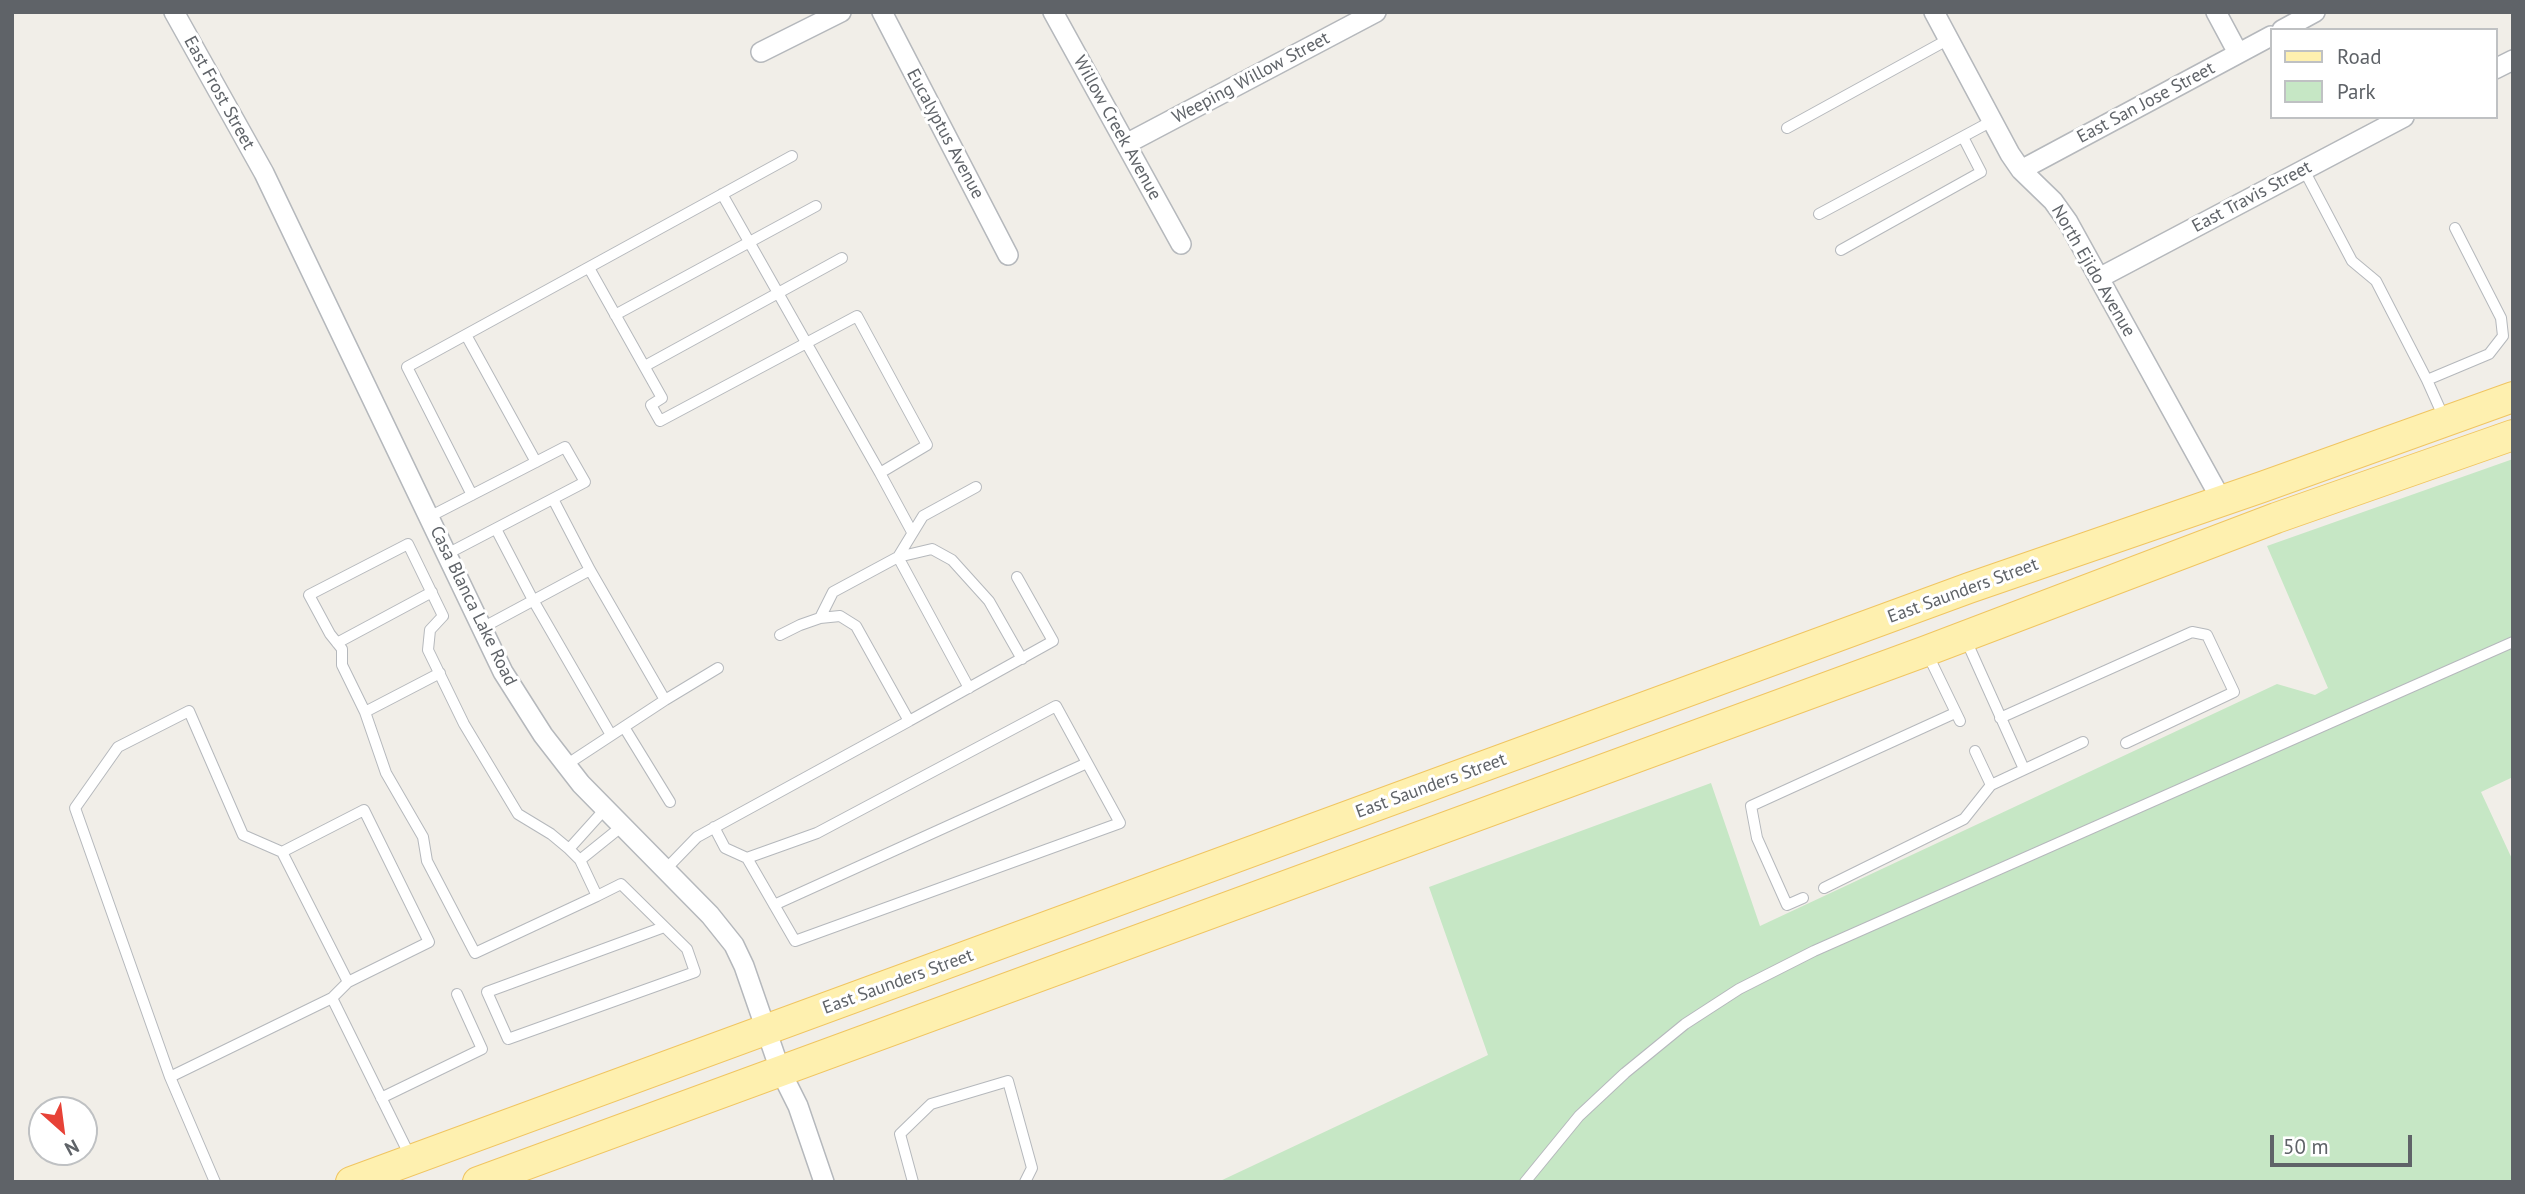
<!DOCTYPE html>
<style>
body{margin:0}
#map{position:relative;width:2525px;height:1194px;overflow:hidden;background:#f1eee8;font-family:"PT Sans",sans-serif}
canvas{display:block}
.frame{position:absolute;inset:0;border:14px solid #5f6368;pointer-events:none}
.legend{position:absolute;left:2270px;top:28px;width:228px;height:91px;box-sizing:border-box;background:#fff;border:2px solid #bfc1c3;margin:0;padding:9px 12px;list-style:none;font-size:21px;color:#5f6368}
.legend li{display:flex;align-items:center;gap:14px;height:35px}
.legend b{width:35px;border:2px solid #bfc1c3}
.north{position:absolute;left:28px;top:1096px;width:70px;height:70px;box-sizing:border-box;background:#fff;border:2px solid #bfc1c3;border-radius:50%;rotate:152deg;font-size:19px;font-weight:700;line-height:28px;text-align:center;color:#5f6368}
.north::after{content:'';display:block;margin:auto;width:24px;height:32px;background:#e74237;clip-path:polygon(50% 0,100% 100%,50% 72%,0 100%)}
.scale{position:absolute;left:2270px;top:1135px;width:142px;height:32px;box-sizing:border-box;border:4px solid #5f6368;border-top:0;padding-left:9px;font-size:21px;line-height:24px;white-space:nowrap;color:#5f6368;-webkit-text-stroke:5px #fff;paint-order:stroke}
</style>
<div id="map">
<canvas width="2525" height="1194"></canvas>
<div class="frame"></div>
<ul class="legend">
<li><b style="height:9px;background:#fef0af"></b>Road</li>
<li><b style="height:19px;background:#c6e7c5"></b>Park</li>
</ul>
<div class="north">N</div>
<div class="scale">50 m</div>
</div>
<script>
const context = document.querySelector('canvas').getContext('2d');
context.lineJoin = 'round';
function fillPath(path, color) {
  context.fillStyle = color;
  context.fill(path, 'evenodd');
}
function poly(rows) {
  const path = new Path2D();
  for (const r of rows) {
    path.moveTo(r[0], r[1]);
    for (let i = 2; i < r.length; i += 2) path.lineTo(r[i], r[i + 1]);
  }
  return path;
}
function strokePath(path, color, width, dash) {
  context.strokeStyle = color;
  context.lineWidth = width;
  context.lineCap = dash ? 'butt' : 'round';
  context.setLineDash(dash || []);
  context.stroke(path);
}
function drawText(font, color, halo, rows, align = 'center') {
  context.font = font + ' "PT Sans",sans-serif';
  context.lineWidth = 6;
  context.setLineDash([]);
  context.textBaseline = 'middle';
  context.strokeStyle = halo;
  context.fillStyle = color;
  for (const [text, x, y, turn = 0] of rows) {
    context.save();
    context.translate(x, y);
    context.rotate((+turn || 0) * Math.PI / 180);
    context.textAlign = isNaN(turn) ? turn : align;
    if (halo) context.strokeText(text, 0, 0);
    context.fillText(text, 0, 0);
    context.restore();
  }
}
const green = poly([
 [2513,459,2513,777,2481,792,2513,861,2513,1182,1218,1182,1488,1055,1429,887,1711,783,1760,926,2277,684,2315,695,2328,688,2267,546]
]);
const lane = poly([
 [1787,128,1949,39],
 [2304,170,2352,261,2376,281,2427,380],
 [722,194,880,473],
 [1819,214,1992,121],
 [1841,250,1981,172,1963,137],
 [589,268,662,398,651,405,660,421,857,316,927,445,880,473,912,532],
 [615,315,816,206],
 [466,335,536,462],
 [645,366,842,258],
 [2444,418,2427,380,2489,354,2503,336,2501,318,2455,228],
 [472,495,407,367,792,156],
 [553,499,590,570,665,700],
 [429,517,565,447,585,482,447,554],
 [496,529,533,600,611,735],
 [898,557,969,688],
 [898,557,923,516,976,487],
 [820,618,833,592,898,557,932,549,952,560,989,601,1022,659],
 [482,628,590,570],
 [1966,640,2024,769],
 [337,643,432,592],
 [1928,655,1960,721],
 [365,712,440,673],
 [2000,718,2192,632,2207,635,2234,692,2126,743],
 [909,721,1053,641,1017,577],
 [624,727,670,802],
 [1975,751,1991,785,2083,742],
 [566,765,665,700,718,668],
 [605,809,569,849,580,860,621,827],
 [714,827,725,848,747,858,795,941,1120,823,1056,706,817,833,747,858],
 [569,849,551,834,518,814,464,724,428,650,430,630,443,616,408,544,309,595,330,634,342,649,342,665,365,712,386,773,423,837,427,861,475,953,597,896,580,860],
 [665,870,697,837,909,721,856,626,840,616,820,618,800,625,780,635],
 [1824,888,1964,819,1991,785],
 [597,896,621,884,687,949,695,972,508,1039,487,992,664,927],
 [1803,898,1787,905,1757,838,1751,806,1955,713],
 [774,905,1087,763],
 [332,998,348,982],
 [170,1077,332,998,410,1156],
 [381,1098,482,1049,457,994],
 [215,1182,170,1077,75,808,118,747,189,711,243,835,282,852,348,982,429,942,364,810,282,852],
 [913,1182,900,1134,931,1104,1008,1081,1032,1168,1025,1182],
 [1525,1182,1579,1116,1625,1073,1685,1024,1739,989,1814,951,2513,642]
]);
const street = poly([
 [174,12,264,173,503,672,543,735,581,784,710,915,734,945,744,966,780,1070,798,1106,824,1182],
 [882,12,1008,255],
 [1053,12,1181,244],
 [1934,12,2010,154,2021,170,2053,201,2068,222,2222,501],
 [2216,12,2238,53],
 [2282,30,2315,12],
 [761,52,841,12],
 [2495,69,2513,60],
 [1126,144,1376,12],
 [2021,170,2271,36],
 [2099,278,2404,117]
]);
const primary = poly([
 [351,1182,1969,588,2262,487,2513,397],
 [478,1182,1926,651,2276,518,2513,435]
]);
const streetNames = [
 ["Weeping Willow Street",1251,78,-28],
 ["East Frost Street",219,93,61],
 ["East San Jose Street",2146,103,-28],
 ["Willow Creek Avenue",1117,128,61],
 ["Eucalyptus Avenue",945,134,62],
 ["East Travis Street",2252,197,-28],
 ["North Ejido Avenue",2093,271,60],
 ["East Saunders Street",1963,591,-20],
 ["Casa Blanca Lake Road",473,606,64],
 ["East Saunders Street",1431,786,-20],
 ["East Saunders Street",898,982,-20]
];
fillPath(green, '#c6e7c5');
strokePath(lane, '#b5b8bc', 12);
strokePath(street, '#b5b8bc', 22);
strokePath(primary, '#f0c561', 32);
strokePath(lane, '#fff', 10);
strokePath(street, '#fff', 19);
strokePath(primary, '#fef0af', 30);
drawText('18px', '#5f6368', '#fff', streetNames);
</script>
